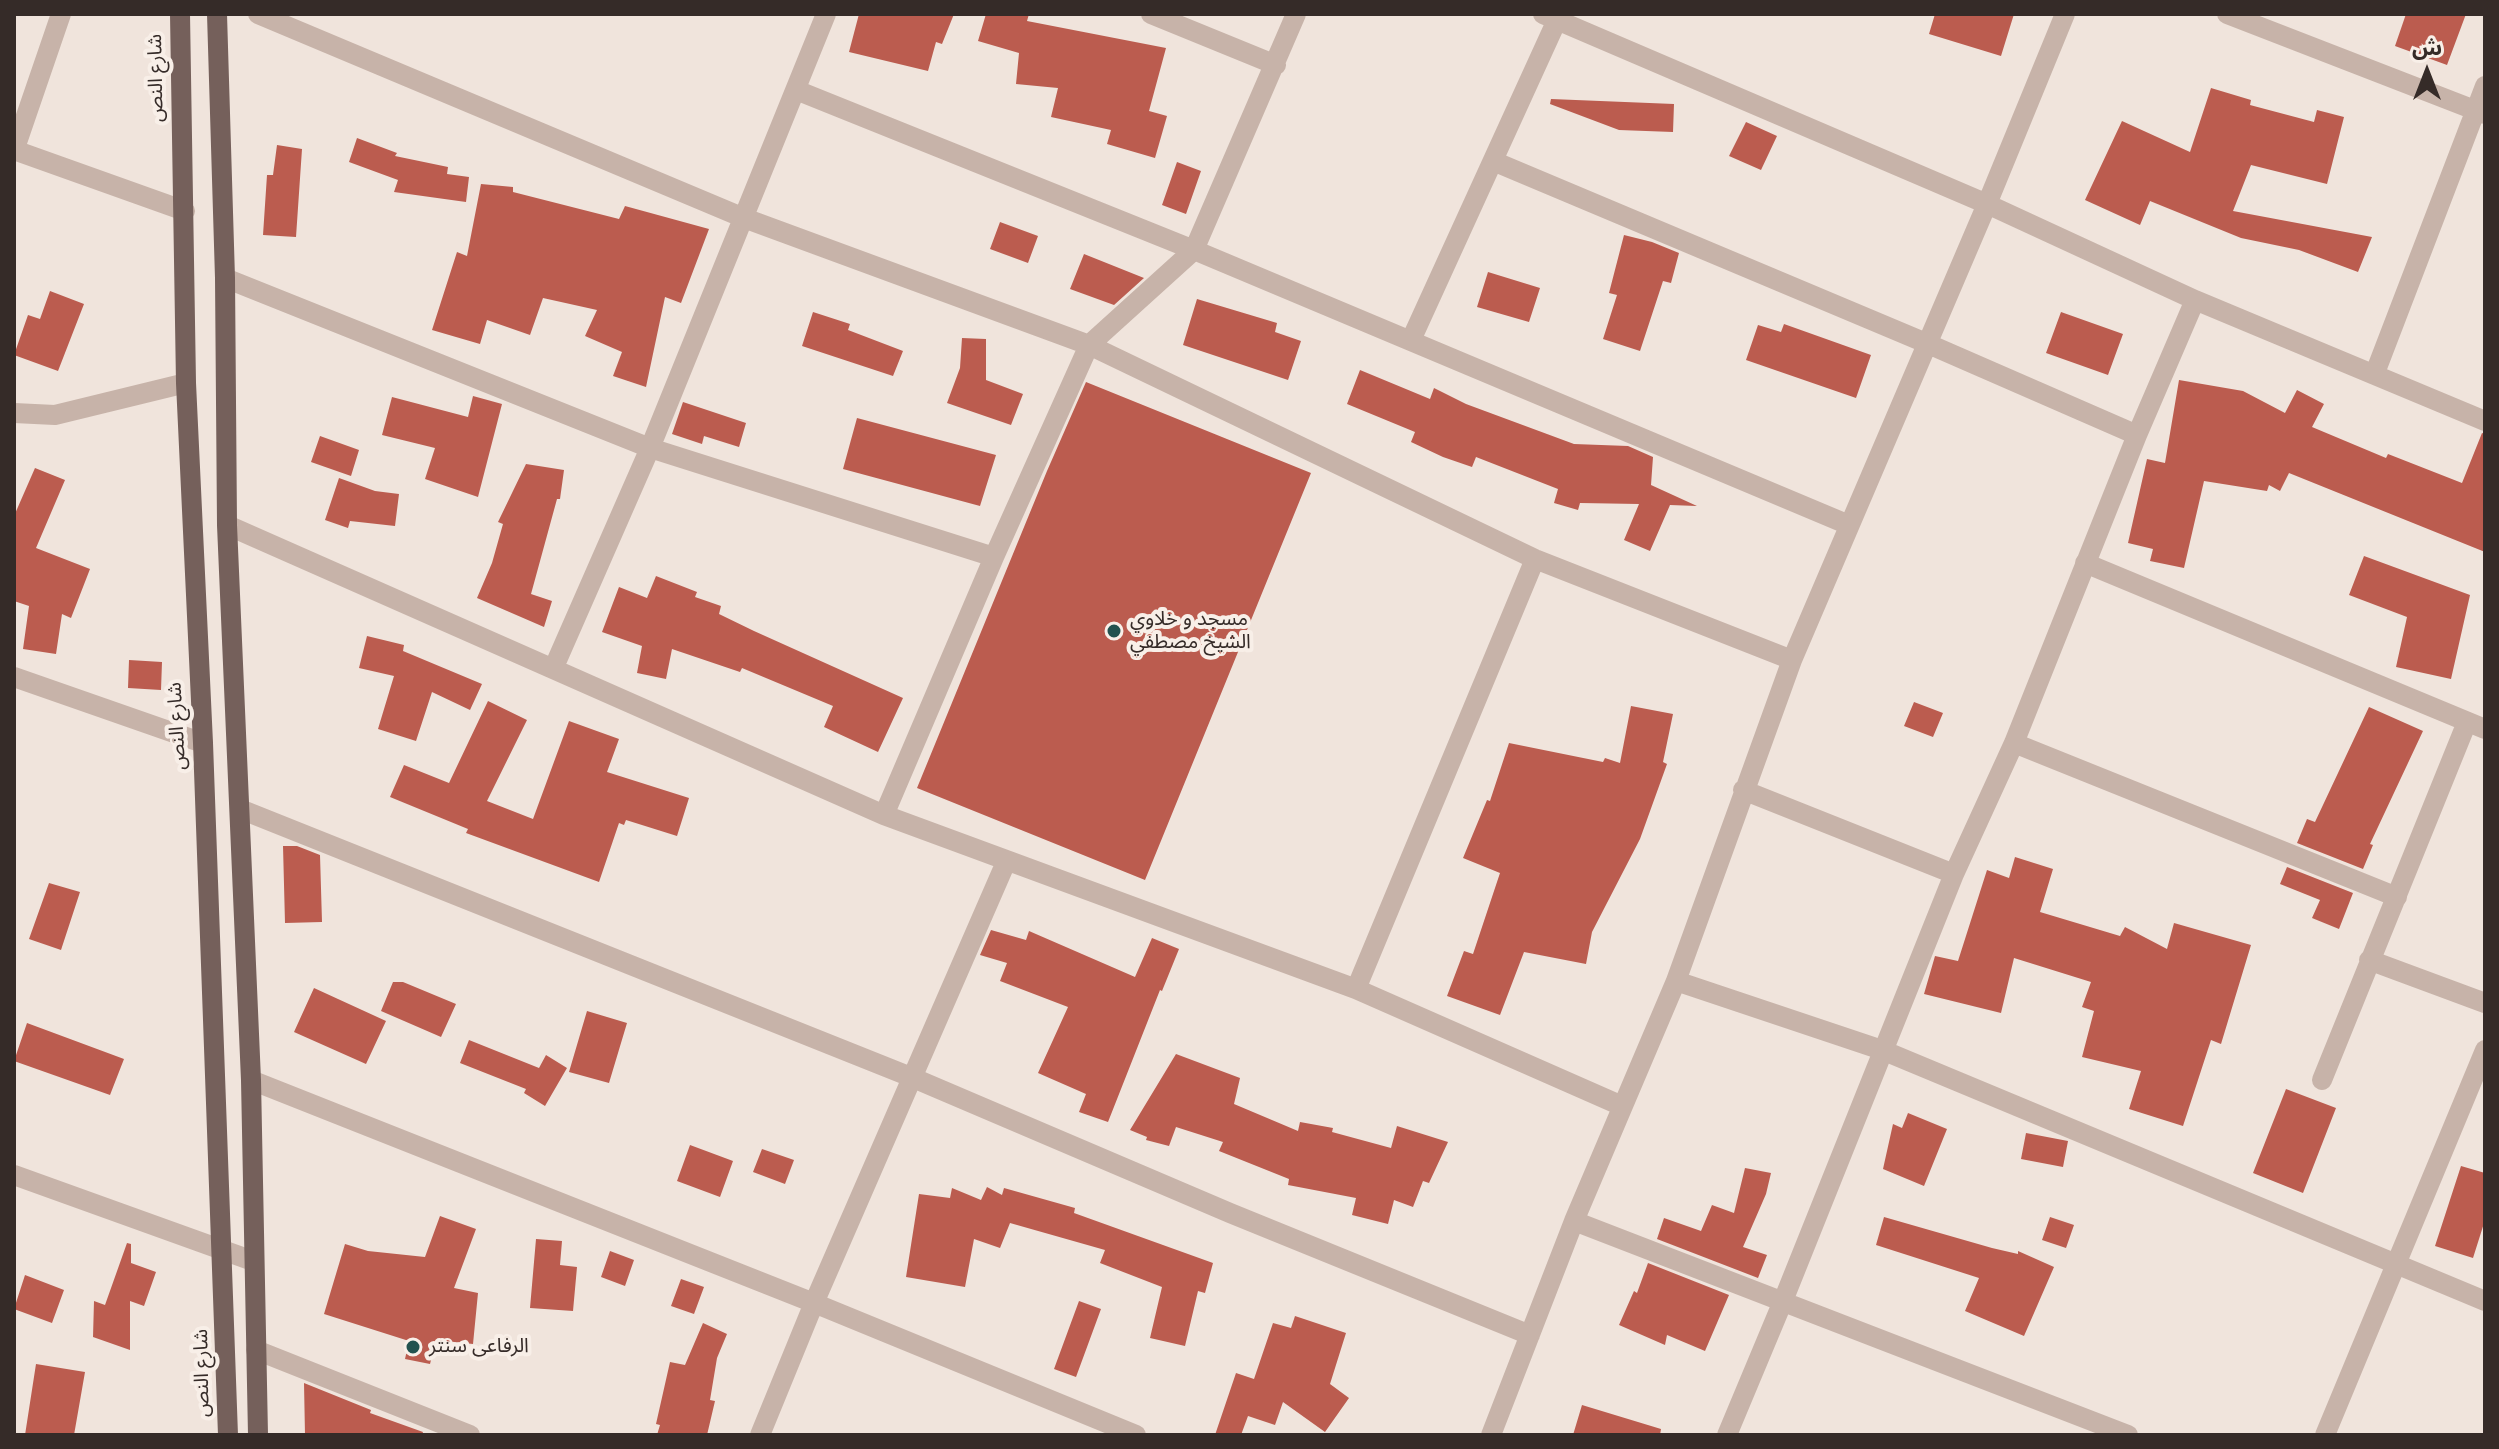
<!DOCTYPE html>
<meta charset="utf-8">
<style>
body{margin:0}
#map{position:relative;width:2499px;height:1449px;overflow:hidden;background:#f0e4dc;font-family:"Nunito Sans","Noto Sans Arabic",sans-serif}
canvas{display:block}
.frame{position:absolute;inset:0;border:16px solid #352b28;pointer-events:none}
.north{position:absolute;left:2387px;top:32px;width:80px;height:80px;-webkit-text-stroke:6px #f8efe8;paint-order:stroke;rotate:0deg;font-size:22px;font-weight:700;line-height:32px;text-align:center;color:#352b28}
.north::after{content:'';display:block;margin:auto;width:28px;height:36px;background:#352b28;clip-path:polygon(50% 0,100% 100%,50% 72%,0 100%)}
</style>
<div id="map">
<canvas width="2499" height="1449"></canvas>
<div class="frame"></div>
<div class="north">ش</div>
</div>
<script>
const context = document.querySelector('canvas').getContext('2d');
context.lineJoin = 'round';
function fillPath(path, color) {
  context.fillStyle = color;
  context.fill(path, 'evenodd');
}
function poly(rows) {
  const path = new Path2D();
  for (const r of rows) {
    path.moveTo(r[0], r[1]);
    for (let i = 2; i < r.length; i += 2) path.lineTo(r[i], r[i + 1]);
  }
  return path;
}
function strokePath(path, color, width, dash) {
  context.strokeStyle = color;
  context.lineWidth = width;
  context.lineCap = dash ? 'butt' : 'round';
  context.setLineDash(dash || []);
  context.stroke(path);
}
function drawText(font, color, halo, rows, align = 'center') {
  context.font = font + ' "Nunito Sans","Noto Sans Arabic",sans-serif';
  context.lineWidth = 8;
  context.setLineDash([]);
  context.textBaseline = 'middle';
  context.strokeStyle = halo;
  context.fillStyle = color;
  for (const [text, x, y, turn = 0] of rows) {
    context.save();
    context.translate(x, y);
    context.rotate((+turn || 0) * Math.PI / 180);
    context.textAlign = isNaN(turn) ? turn : align;
    if (halo) context.strokeText(text, 0, 0);
    context.fillText(text, 0, 0);
    context.restore();
  }
}
const building = poly([
 [859,14,954,14,942,44,936,42,928,71,849,52],
 [986,14,1029,14,1027,21,1166,48,1149,111,1167,116,1155,158,1107,144,1111,130,1051,117,1058,88,1016,84,1019,53,978,41],
 [1935,14,2014,14,2001,56,1929,34],
 [2406,14,2466,14,2447,65,2395,46],
 [2211,88,2251,100,2250,105,2314,122,2317,110,2344,117,2327,184,2251,165,2233,211,2372,237,2358,272,2299,250,2241,238,2150,201,2140,225,2085,200,2122,121,2190,152],
 [1551,99,1674,104,1673,132,1619,130,1550,104],
 [1746,122,1777,136,1761,170,1729,156],
 [357,138,397,153,395,156,448,167,447,174,469,177,466,202,394,192,398,180,349,162],
 [277,145,302,149,296,237,263,235,267,175,273,175],
 [1177,162,1201,171,1186,214,1162,205],
 [481,184,513,187,513,192,619,219,625,206,709,229,681,303,665,297,646,387,613,376,622,352,585,336,597,310,543,298,530,335,487,320,480,344,432,330,457,252,467,256],
 [1000,222,1038,236,1028,263,990,249],
 [1624,235,1652,242,1679,253,1671,283,1663,281,1640,351,1603,339,1617,295,1609,293],
 [1084,254,1144,278,1114,305,1070,289],
 [1488,272,1540,288,1529,322,1477,307],
 [50,291,84,304,58,371,14,355,28,315,40,319],
 [1197,299,1277,323,1275,332,1301,341,1288,380,1183,345],
 [813,312,850,324,848,330,903,351,893,376,802,346],
 [2061,312,2123,334,2108,375,2046,353],
 [1784,324,1871,355,1856,398,1746,360,1758,325,1781,332],
 [962,338,986,339,986,380,1023,394,1011,425,947,403,960,368],
 [1360,370,1430,399,1434,388,1466,404,1574,444,1628,446,1653,457,1651,485,1697,506,1670,505,1650,551,1624,540,1639,504,1580,503,1578,510,1554,503,1558,489,1476,457,1472,467,1443,457,1411,442,1415,432,1347,404],
 [2179,380,2243,391,2285,413,2297,390,2324,404,2312,427,2386,458,2388,454,2462,483,2482,433,2485,434,2485,552,2289,473,2280,491,2269,485,2267,491,2204,481,2184,568,2150,561,2153,549,2128,543,2147,459,2165,463],
 [1086,382,1311,473,1145,880,917,788,1047,471],
 [473,396,502,404,478,497,425,479,435,448,382,435,392,397,468,417],
 [683,402,746,423,739,447,704,436,702,444,672,434],
 [857,418,996,455,980,506,843,469],
 [320,436,359,450,351,476,311,462],
 [526,464,564,470,560,499,557,499,531,594,552,601,544,627,477,598,492,563,503,524,498,522],
 [35,468,65,480,36,548,90,569,71,618,62,614,56,654,23,649,29,606,14,601,14,516],
 [339,478,375,491,399,494,395,526,350,521,348,528,325,520],
 [2364,556,2470,595,2451,679,2396,667,2407,617,2349,595],
 [656,576,697,592,695,597,721,606,719,614,754,631,903,698,878,752,824,727,833,706,742,668,740,672,672,649,666,679,637,673,642,646,602,632,619,587,647,598],
 [367,636,404,645,403,651,482,684,470,710,432,692,416,741,378,729,394,676,359,668],
 [129,660,162,662,161,690,128,688],
 [488,701,527,720,487,801,533,819,569,721,619,739,607,772,689,798,677,836,626,820,624,825,619,823,599,882,466,833,468,829,390,797,404,765,449,783],
 [1914,702,1943,713,1933,737,1904,726],
 [1631,706,1673,714,1663,762,1667,764,1640,839,1592,932,1586,964,1524,952,1500,1015,1447,996,1464,951,1473,954,1500,873,1463,858,1487,800,1490,801,1509,743,1603,762,1605,758,1620,763],
 [2369,707,2423,731,2370,844,2373,845,2363,869,2297,843,2307,819,2315,822],
 [283,846,297,846,320,855,322,922,285,923],
 [2015,857,2053,869,2040,912,2120,936,2125,927,2167,949,2174,923,2251,945,2221,1044,2211,1040,2183,1126,2129,1109,2141,1071,2082,1057,2094,1011,2082,1007,2091,982,2014,958,2001,1013,1924,994,1935,956,1958,961,1987,870,2009,878],
 [2287,867,2353,893,2339,929,2312,918,2320,900,2280,884],
 [49,883,80,892,61,950,29,939],
 [991,930,1026,940,1029,931,1135,977,1152,938,1179,949,1162,991,1160,990,1108,1122,1079,1112,1086,1094,1038,1073,1068,1007,1000,981,1007,963,980,955],
 [393,982,403,982,456,1004,441,1037,381,1011],
 [314,988,386,1021,366,1064,294,1032],
 [587,1011,627,1023,609,1083,569,1072],
 [27,1023,124,1059,110,1095,14,1061],
 [469,1040,539,1068,546,1055,567,1068,545,1106,524,1093,526,1089,460,1063],
 [1176,1054,1240,1078,1234,1104,1298,1131,1300,1122,1333,1128,1332,1132,1391,1148,1397,1126,1448,1142,1429,1183,1423,1181,1413,1207,1394,1200,1388,1224,1352,1215,1356,1198,1288,1185,1289,1179,1219,1151,1223,1142,1176,1127,1169,1146,1146,1140,1147,1137,1130,1130],
 [2286,1089,2336,1108,2303,1193,2253,1173],
 [1908,1113,1947,1129,1924,1186,1883,1169,1893,1124,1902,1128],
 [2026,1133,2068,1141,2063,1167,2021,1159],
 [690,1145,733,1161,720,1197,677,1181],
 [762,1149,794,1160,785,1184,753,1172],
 [2461,1166,2485,1173,2485,1220,2473,1258,2435,1246],
 [1745,1168,1771,1173,1766,1194,1743,1247,1767,1255,1758,1278,1657,1239,1664,1218,1701,1231,1712,1205,1734,1213],
 [987,1187,1002,1195,1004,1188,1075,1208,1074,1213,1213,1263,1205,1293,1198,1291,1185,1346,1150,1338,1162,1287,1100,1263,1105,1250,1010,1223,1000,1248,974,1239,965,1287,906,1277,919,1194,950,1198,952,1188,981,1200],
 [440,1216,476,1229,454,1288,478,1293,473,1344,436,1340,430,1364,405,1359,409,1341,324,1314,345,1244,368,1251,425,1257],
 [1884,1217,1992,1248,2018,1254,2018,1251,2054,1267,2024,1336,1965,1311,1979,1278,1876,1245],
 [2050,1217,2074,1225,2066,1248,2042,1240],
 [536,1239,562,1241,560,1265,577,1267,573,1311,530,1308],
 [127,1243,131,1244,131,1263,156,1272,144,1306,130,1301,130,1350,93,1337,94,1301,105,1305],
 [610,1251,634,1260,625,1286,601,1277],
 [1648,1263,1729,1295,1705,1351,1667,1335,1665,1345,1619,1325,1634,1291,1637,1293],
 [25,1275,64,1290,52,1323,14,1309],
 [681,1279,704,1287,694,1314,671,1306],
 [1079,1301,1101,1309,1076,1377,1054,1369],
 [1295,1316,1346,1333,1330,1384,1349,1398,1325,1432,1283,1402,1275,1425,1248,1416,1241,1435,1215,1435,1236,1373,1254,1379,1273,1323,1291,1328],
 [703,1323,727,1334,717,1358,710,1400,715,1401,707,1435,657,1435,660,1425,656,1424,670,1362,685,1365],
 [36,1364,85,1372,74,1435,25,1435],
 [304,1383,371,1410,370,1413,423,1432,422,1435,305,1435],
 [1582,1405,1661,1429,1660,1435,1573,1435]
]);
const minor = poly([
 [258,14,744,218,1089,345,1535,559,1792,660],
 [1151,14,1276,65],
 [1543,14,1987,204,2195,300,2485,421],
 [2227,14,2485,114],
 [796,90,1194,250,1849,525],
 [14,150,185,211],
 [14,151,61,14],
 [1493,161,1926,343,2137,435],
 [225,278,650,448,994,557],
 [1411,340,1557,20],
 [2375,373,2485,86],
 [14,413,55,415,186,383],
 [227,525,884,815,1356,989,1622,1106],
 [2085,563,2485,729],
 [554,667,650,448,826,14],
 [14,677,203,743],
 [2014,743,2397,897],
 [1743,790,1954,874],
 [240,809,911,1077,1230,1213,1530,1335],
 [884,815,994,557,1089,345,1194,250,1296,14],
 [2369,960,2485,1003],
 [1676,981,1882,1050,2485,1301],
 [1356,989,1535,559],
 [251,1080,814,1303,1136,1435],
 [2322,1080,2467,722],
 [14,1175,253,1261],
 [1574,1221,2128,1435],
 [256,1350,470,1435],
 [760,1435,814,1303,1006,862],
 [1491,1435,1574,1221,1676,981,1792,660,1987,204,2065,14],
 [1727,1435,1783,1301,1954,874,2014,743,2137,435,2195,300],
 [2325,1435,2485,1050]
]);
const major = poly([
 [180,14,186,383,203,743,228,1435],
 [217,14,225,278,227,525,251,1080,258,1435]
]);
const markers = [
 [1114,631,8,"#22524f"],
 [413,1347,8,"#22524f"]
];
const streetNames = [
 ["شارع النص",157,78,-91],
 ["شارع النص",178,726,-93],
 ["شارع النص",203,1373,-91]
];
const poiNames = [
 ["مسجد و خلاوي",1130,620],
 ["الشيخ مصطفي",1130,643],
 ["الرفاعى سنتر",429,1347]
];
fillPath(building, '#bb5c4f');
strokePath(minor, '#c7b3a9', 20);
strokePath(major, '#75605b', 20);
for (const [x, y, r, color] of markers) {
  const dot = new Path2D();
  dot.arc(x, y, r, 0, 2 * Math.PI);
  context.fillStyle = color;
  context.fill(dot);
  strokePath(dot, '#f8efe8', 3);
}
drawText('20px', '#352b28', '#f8efe8', streetNames);
drawText('20px', '#352b28', '#f8efe8', poiNames, 'left');
</script>
